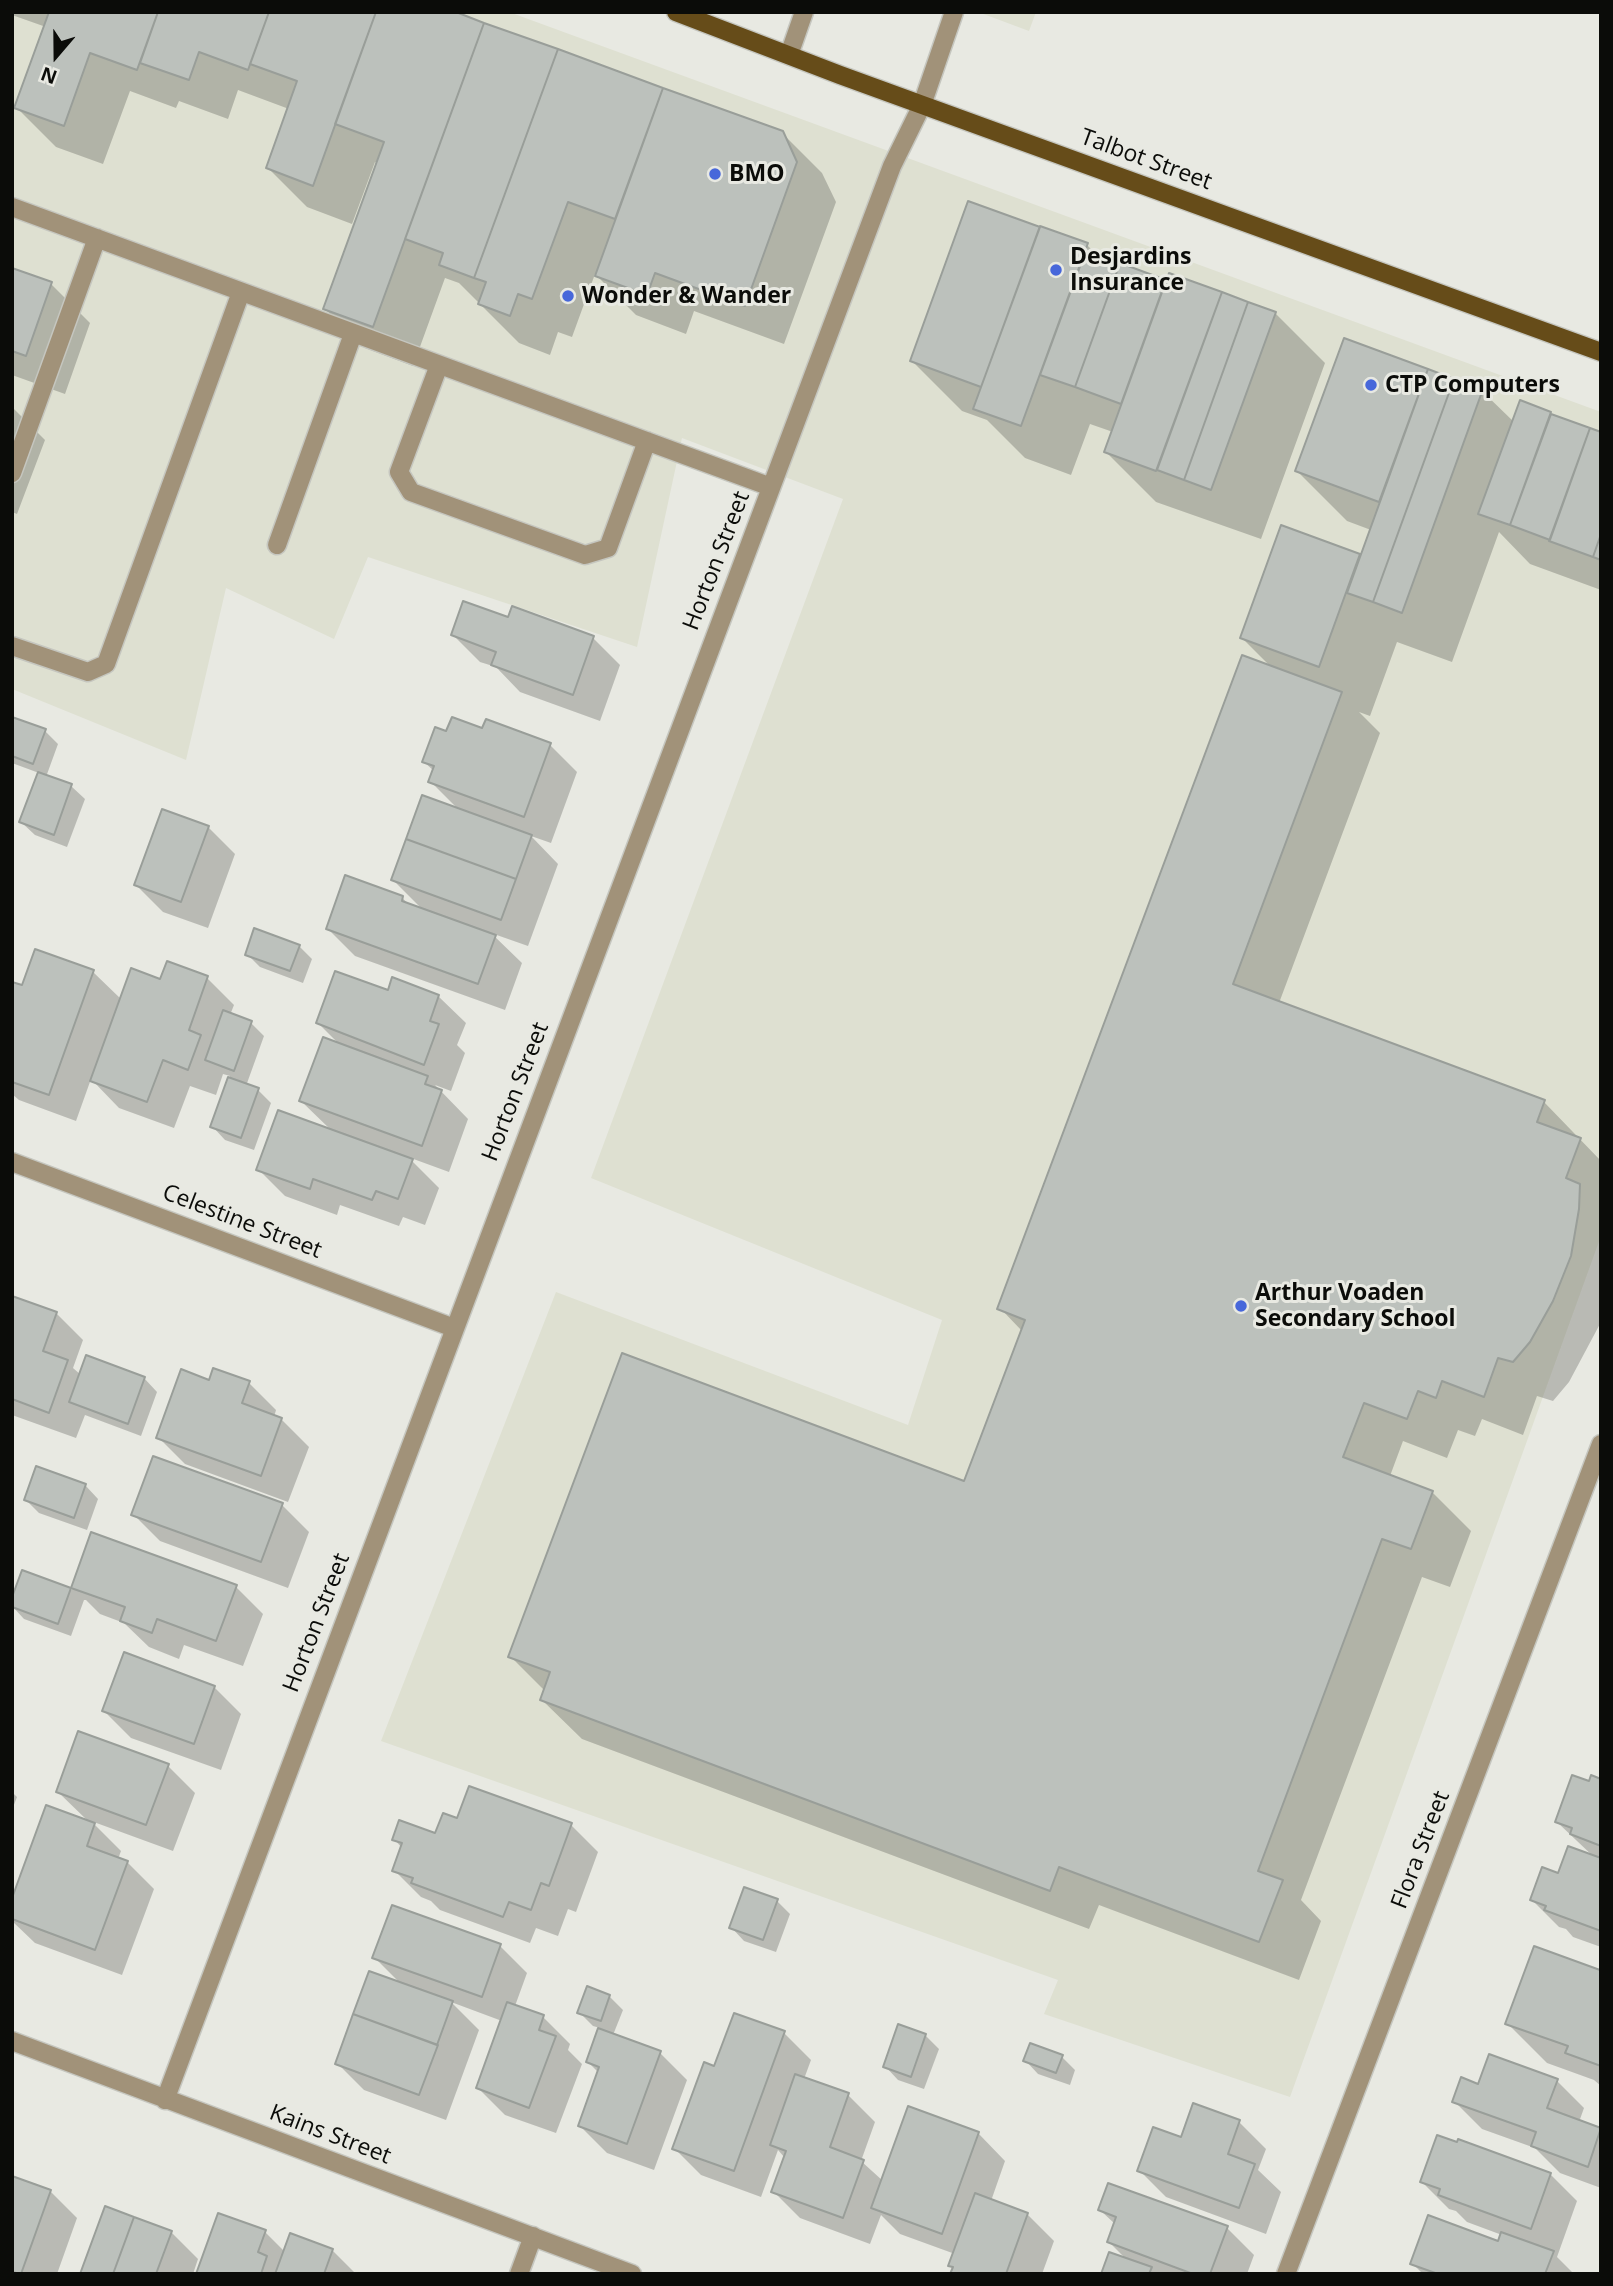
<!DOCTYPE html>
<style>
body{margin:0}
#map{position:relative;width:1613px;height:2286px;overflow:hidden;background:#e8e9e2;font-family:"Open Sans",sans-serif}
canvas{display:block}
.frame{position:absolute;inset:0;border:14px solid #0b0c09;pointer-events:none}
.north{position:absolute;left:21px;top:21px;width:70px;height:70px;-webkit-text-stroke:5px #e8e9e2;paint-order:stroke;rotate:200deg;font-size:19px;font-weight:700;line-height:28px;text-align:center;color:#0b0c09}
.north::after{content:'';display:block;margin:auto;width:24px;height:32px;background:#0b0c09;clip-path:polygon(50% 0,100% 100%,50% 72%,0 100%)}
</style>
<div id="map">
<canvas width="1613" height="2286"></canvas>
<div class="frame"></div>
<div class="north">N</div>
</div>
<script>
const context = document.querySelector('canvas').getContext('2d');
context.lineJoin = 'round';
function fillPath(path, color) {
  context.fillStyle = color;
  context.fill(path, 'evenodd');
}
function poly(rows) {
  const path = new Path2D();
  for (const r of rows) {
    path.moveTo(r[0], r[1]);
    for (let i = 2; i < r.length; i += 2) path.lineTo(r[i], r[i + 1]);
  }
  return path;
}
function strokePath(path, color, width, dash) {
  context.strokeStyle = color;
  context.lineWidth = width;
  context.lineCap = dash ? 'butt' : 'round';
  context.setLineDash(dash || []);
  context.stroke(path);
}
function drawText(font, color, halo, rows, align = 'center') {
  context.font = font + ' "Open Sans",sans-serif';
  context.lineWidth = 6;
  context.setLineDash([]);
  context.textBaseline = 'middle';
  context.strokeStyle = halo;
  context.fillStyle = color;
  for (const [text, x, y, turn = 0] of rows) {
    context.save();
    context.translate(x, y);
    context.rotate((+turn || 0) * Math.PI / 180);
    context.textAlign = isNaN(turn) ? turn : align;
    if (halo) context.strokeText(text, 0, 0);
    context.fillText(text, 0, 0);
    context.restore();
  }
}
const built = poly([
 [12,12,509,12,1601,412,1601,1236,1290,2097,1044,2014,1058,1980,381,1741,556,1292,908,1425,942,1320,591,1178,843,499,682,438,637,647,368,557,334,639,226,588,186,760,12,689],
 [978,12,1036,12,1029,31]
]);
const shadow = poly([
 [12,12,451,12,782,133,822,173,836,202,784,344,694,311,686,334,636,315,595,274,572,337,558,332,550,355,519,343,459,283,445,278,413,366,365,348,325,309,378,164,375,162,352,224,307,207,268,168,289,109,238,90,228,119,179,101,176,108,130,91,103,164,56,147,16,107,46,27,12,15],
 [1087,245,1099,257,1167,282,1170,275,1275,313,1325,363,1261,539,1156,502,1106,452,1113,432,1090,424,1071,475,1025,458,987,420,962,411,912,361],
 [12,270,51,284,90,323,65,394,12,375],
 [1345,341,1482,391,1514,422,1521,403,1601,432,1601,590,1530,564,1499,532,1452,662,1397,642,1370,716,1359,712,1380,733,1279,1003,1544,1102,1601,1161,1601,1322,1569,1382,1553,1401,1537,1396,1523,1435,1482,1419,1475,1436,1458,1430,1447,1458,1403,1441,1390,1476,1432,1492,1471,1531,1450,1587,1422,1577,1301,1900,1321,1921,1299,1980,1099,1905,1089,1929,582,1739,542,1700,545,1691,510,1656,965,1484,1022,1331,1000,1308,1273,669,1242,638,1282,528,1362,556,1371,530,1347,521,1297,471],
 [12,407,45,440,17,514,12,512],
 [509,620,593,638,620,665,600,721,520,692,496,667,480,662,453,635],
 [12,719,45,731,58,744,46,777,71,786,85,799,67,847,35,835,21,822,39,773,12,763],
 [483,730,550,745,577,772,551,843,531,836,558,864,528,946,491,933,522,963,505,1010,355,956,328,929,402,898,410,905,423,910,393,880,459,810,430,781,434,771,424,762,447,733],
 [208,827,235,854,208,928,163,912,136,885],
 [299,946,312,959,303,983,260,967,247,954],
 [93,972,122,1000,161,981,207,978,234,1005,230,1015,251,1023,264,1036,246,1086,258,1090,271,1103,254,1150,225,1140,212,1126,230,1076,223,1074,216,1095,190,1086,174,1128,119,1108,91,1079,76,1121,19,1100,12,1094,12,987,23,987],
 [389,992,438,996,466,1023,457,1045,465,1053,451,1091,435,1085,468,1119,449,1172,408,1157,439,1188,425,1225,403,1217,399,1226,340,1205,337,1215,285,1196,258,1169,332,1131,301,1101,341,1046,318,1023],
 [12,1297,56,1313,83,1340,73,1368,81,1375,144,1378,157,1392,141,1436,85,1415,76,1438,12,1415],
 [210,1382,249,1383,276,1410,274,1417,282,1420,309,1447,288,1502,185,1464,158,1437],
 [85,1485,98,1499,87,1530,39,1513,26,1500],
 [282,1505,309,1532,288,1588,160,1541,133,1514],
 [92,1534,236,1587,263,1614,243,1666,184,1645,179,1659,149,1647,124,1623,100,1614,86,1600,84,1600,71,1636,24,1619,12,1606,23,1572,72,1590],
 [214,1687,241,1714,221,1770,131,1738,104,1711],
 [168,1766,195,1793,173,1851,91,1821,121,1851,118,1859,127,1862,154,1889,122,1975,35,1943,12,1921,12,1903,89,1822,58,1792],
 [1601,1781,1601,1947,1573,1937,1566,1929,1559,1927,1532,1900,1559,1875,1596,1859,1557,1822,1590,1784],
 [12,1792,17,1797,12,1810],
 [458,1820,571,1825,598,1852,576,1912,568,1909,558,1936,536,1928,530,1943,440,1910,431,1901,421,1897,394,1870,402,1848,394,1839,437,1836],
 [777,1901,790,1914,776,1952,744,1941,731,1927],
 [500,1946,527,1973,515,2006,543,2017,570,2044,568,2050,582,2064,556,2133,505,2115,478,2088,502,2021,451,2002,479,2030,446,2120,364,2090,337,2063,402,1985,374,1957],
 [1601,1972,1601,2086,1594,2080,1547,2063,1507,2023],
 [609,1996,623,2010,613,2035,660,2053,687,2080,654,2170,607,2153,580,2126,599,2073,588,2062,600,2028,593,2026,579,2012],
 [899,2026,926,2036,939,2049,924,2089,898,2080,885,2066],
 [784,2033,811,2060,804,2079,848,2095,875,2122,861,2161,883,2181,978,2133,1005,2161,991,2201,1027,2214,1054,2241,1042,2274,952,2274,954,2269,950,2265,955,2254,900,2234,881,2215,870,2244,800,2218,773,2191,785,2158,778,2150,761,2197,701,2175,674,2148,715,2068],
 [1062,2057,1075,2070,1070,2085,1038,2074,1025,2060],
 [1557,2081,1584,2108,1579,2122,1601,2130,1601,2188,1560,2173,1535,2148,1482,2129,1455,2102],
 [1239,2122,1266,2149,1258,2170,1281,2192,1266,2234,1166,2197,1139,2170,1182,2139],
 [1550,2174,1577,2201,1557,2257,1574,2274,1423,2274,1412,2263,1499,2243,1502,2235,1467,2222,1456,2211,1449,2209,1422,2182],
 [12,2177,50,2191,77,2218,57,2274,12,2274],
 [1100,2210,1227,2228,1254,2255,1247,2274,1103,2274,1127,2260,1109,2242,1115,2224],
 [171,2232,198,2259,193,2274,82,2274],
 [265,2232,285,2252,332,2250,356,2274,198,2274]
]);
const building = poly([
 [49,12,158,12,137,70,90,53,64,126,14,108,49,12],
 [158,12,269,12,248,70,199,52,189,80,140,63,158,12],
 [269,12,376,12,313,186,266,168,297,81,250,64,269,12],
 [376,12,456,12,484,23,373,327,323,309,384,142,335,124,376,12],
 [484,23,558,49,474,278,439,265,443,253,405,239,484,23],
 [558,49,663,88,615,219,568,202,532,299,518,294,510,316,478,304,486,282,474,278,558,49],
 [663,88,783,131,797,162,745,306,655,273,647,295,595,276,663,88],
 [968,201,1040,227,981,387,910,361,968,201],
 [1040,226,1088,243,1021,426,973,409,1040,226],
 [1086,250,1120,263,1075,387,1040,375,1086,250],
 [1120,263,1166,280,1121,404,1075,387,1120,263],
 [12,268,52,282,26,356,12,351,12,268],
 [1169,273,1222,292,1156,471,1104,452,1169,273],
 [1222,292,1248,302,1184,480,1157,470,1222,292],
 [1248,302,1276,312,1211,490,1184,480,1248,302],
 [1344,338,1428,369,1379,502,1295,471,1344,338],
 [1428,369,1454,379,1373,602,1347,593,1428,369],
 [1454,379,1483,389,1402,613,1373,602,1454,379],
 [1520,400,1551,412,1510,525,1478,514,1520,400],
 [1551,414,1590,428,1550,540,1510,525,1551,414],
 [1590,428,1601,432,1601,534,1593,557,1549,541,1590,428],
 [1281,525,1360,554,1319,667,1240,638,1281,525],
 [1601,534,1601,560,1593,557,1601,534],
 [463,601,508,617,512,606,594,636,573,695,491,665,496,652,451,635,463,601],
 [1242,655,1342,692,1233,984,1545,1100,1537,1122,1581,1138,1566,1178,1580,1184,1579,1209,1571,1256,1553,1301,1530,1342,1513,1362,1498,1358,1484,1397,1442,1381,1436,1398,1418,1391,1407,1419,1364,1403,1343,1457,1433,1491,1411,1549,1382,1539,1258,1871,1283,1880,1259,1942,1059,1867,1050,1891,540,1700,550,1672,508,1657,622,1353,964,1481,1025,1320,997,1309,1242,655],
 [12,717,46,729,33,764,12,756,12,717],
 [452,717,482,728,486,719,551,743,524,817,428,782,434,766,422,762,435,727,446,731,452,717],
 [38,772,72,784,54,835,19,822,38,772],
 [422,795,532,835,516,879,406,839,422,795],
 [162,809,209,826,181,902,134,885,162,809],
 [406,839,516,879,501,920,391,880,406,839],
 [345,875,403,896,402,901,496,935,478,984,326,929,345,875],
 [254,928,300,945,290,971,245,955,254,928],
 [35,949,94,970,49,1095,12,1082,12,982,22,985,35,949],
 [167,961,208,976,189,1030,201,1035,188,1070,163,1060,147,1102,90,1081,131,968,160,979,167,961],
 [335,971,388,990,392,977,439,995,430,1021,439,1024,424,1065,316,1023,335,971],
 [223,1010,252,1021,234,1071,205,1060,223,1010],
 [323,1037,428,1076,425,1084,442,1090,422,1146,299,1101,323,1037],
 [228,1077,259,1088,241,1138,210,1127,228,1077],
 [278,1110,413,1159,398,1199,376,1191,372,1200,313,1179,310,1189,256,1170,278,1110],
 [12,1296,57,1312,43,1351,68,1360,49,1413,12,1399,12,1296],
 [86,1355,145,1377,128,1424,69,1402,86,1355],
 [213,1368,250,1381,242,1403,282,1418,261,1476,156,1438,181,1369,209,1380,213,1368],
 [153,1456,283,1503,261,1562,131,1515,153,1456],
 [36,1466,86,1484,74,1518,24,1500,36,1466],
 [91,1532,237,1585,216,1641,157,1619,152,1633,120,1621,125,1607,71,1588,91,1532],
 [22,1570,71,1588,58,1624,12,1607,12,1597,22,1570],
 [124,1652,215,1686,194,1744,102,1711,124,1652],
 [78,1731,169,1764,146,1825,56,1792,78,1731],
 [1572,1775,1589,1781,1591,1775,1601,1779,1601,1846,1570,1834,1572,1828,1555,1822,1572,1775],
 [469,1786,572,1823,549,1886,541,1883,531,1910,509,1902,503,1917,411,1883,413,1878,392,1871,402,1843,392,1840,399,1820,435,1833,443,1813,457,1818,469,1786],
 [46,1805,95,1823,87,1846,128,1861,95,1950,12,1919,12,1898,46,1805],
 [1568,1846,1601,1858,1601,1931,1544,1910,1546,1906,1530,1900,1542,1867,1558,1873,1568,1846],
 [744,1887,778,1899,763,1940,729,1928,744,1887],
 [392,1905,501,1944,482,1997,372,1958,392,1905],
 [1534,1946,1600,1970,1601,1967,1601,2066,1565,2053,1568,2046,1505,2024,1534,1946],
 [369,1971,453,2001,437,2045,353,2014,369,1971],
 [587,1986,610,1995,601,2021,577,2013,587,1986],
 [507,2002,544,2015,539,2030,556,2036,529,2108,476,2088,507,2002],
 [734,2013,785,2031,734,2171,672,2149,704,2062,714,2066,734,2013],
 [353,2014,438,2045,419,2095,335,2064,353,2014],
 [898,2024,926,2034,911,2077,883,2067,898,2024],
 [598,2028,661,2051,627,2144,578,2126,599,2067,586,2062,598,2028],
 [1030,2043,1063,2055,1056,2073,1023,2061,1030,2043],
 [1489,2054,1558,2079,1547,2108,1601,2128,1588,2167,1531,2146,1536,2132,1452,2102,1461,2077,1478,2084,1489,2054],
 [795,2074,849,2093,830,2147,864,2160,843,2218,771,2192,786,2151,770,2145,795,2074],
 [1193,2103,1240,2120,1228,2154,1255,2164,1239,2208,1137,2171,1153,2127,1181,2137,1193,2103],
 [908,2106,979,2132,942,2234,871,2208,908,2106],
 [1437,2135,1457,2142,1458,2139,1551,2173,1531,2229,1438,2195,1440,2189,1420,2182,1437,2135],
 [12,2176,51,2190,21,2274,12,2272,12,2176],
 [1108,2183,1228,2226,1210,2274,1193,2274,1107,2242,1116,2217,1098,2210,1108,2183],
 [975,2193,1028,2213,1006,2274,950,2274,953,2267,948,2266,975,2193],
 [105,2206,134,2217,113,2274,80,2274,105,2206],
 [218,2213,266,2230,258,2252,267,2256,261,2274,196,2274,218,2213],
 [1428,2215,1498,2241,1501,2232,1554,2251,1545,2274,1438,2274,1410,2264,1428,2215],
 [134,2217,172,2231,156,2274,113,2274,134,2217],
 [290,2233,333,2249,324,2274,275,2274,290,2233],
 [1109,2252,1152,2267,1149,2274,1101,2274,1109,2252]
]);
const minor = poly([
 [789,55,804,12],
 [12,207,771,487],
 [439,365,399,472,411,492,585,555,608,548,647,441],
 [12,473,97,238],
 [277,545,353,334],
 [12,646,88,672,106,664,241,292],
 [12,1162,454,1328],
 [12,2041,632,2274],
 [165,2100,892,166,922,105,954,12],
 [519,2274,533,2236],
 [1286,2274,1601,1444]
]);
const major = poly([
 [676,12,840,75,1601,352]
]);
const markers = [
 [715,174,7,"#4767da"],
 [1056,270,7,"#4767da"],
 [568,296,7,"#4767da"],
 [1371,385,7,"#4767da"],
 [1241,1306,7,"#4767da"]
];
const streetNames = [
 ["Talbot Street",1146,160,20],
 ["Horton Street",717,561,-69],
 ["Horton Street",516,1092,-69],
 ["Celestine Street",242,1222,21],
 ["Horton Street",317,1623,-69],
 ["Flora Street",1421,1850,-69],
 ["Kains Street",330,2135,21]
];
const poiNames = [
 ["BMO",729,174],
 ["Desjardins",1070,257],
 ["Insurance",1070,283],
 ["Wonder & Wander",582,296],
 ["CTP Computers",1385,385],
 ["Arthur Voaden",1255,1293],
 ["Secondary School",1255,1319]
];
fillPath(built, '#dee0d1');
fillPath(shadow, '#0003');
fillPath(building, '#bcc1bc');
strokePath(building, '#999e99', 2);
strokePath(minor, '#c5c6bf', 21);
strokePath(major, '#c5c6bf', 21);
strokePath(minor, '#a19279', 18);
strokePath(major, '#664c19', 18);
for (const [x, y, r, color] of markers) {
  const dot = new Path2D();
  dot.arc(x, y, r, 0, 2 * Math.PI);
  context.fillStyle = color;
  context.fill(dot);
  strokePath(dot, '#e8e9e2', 2.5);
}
drawText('23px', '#0b0c09', '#e8e9e2', streetNames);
drawText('bold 23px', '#0b0c09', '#e8e9e2', poiNames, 'left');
</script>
